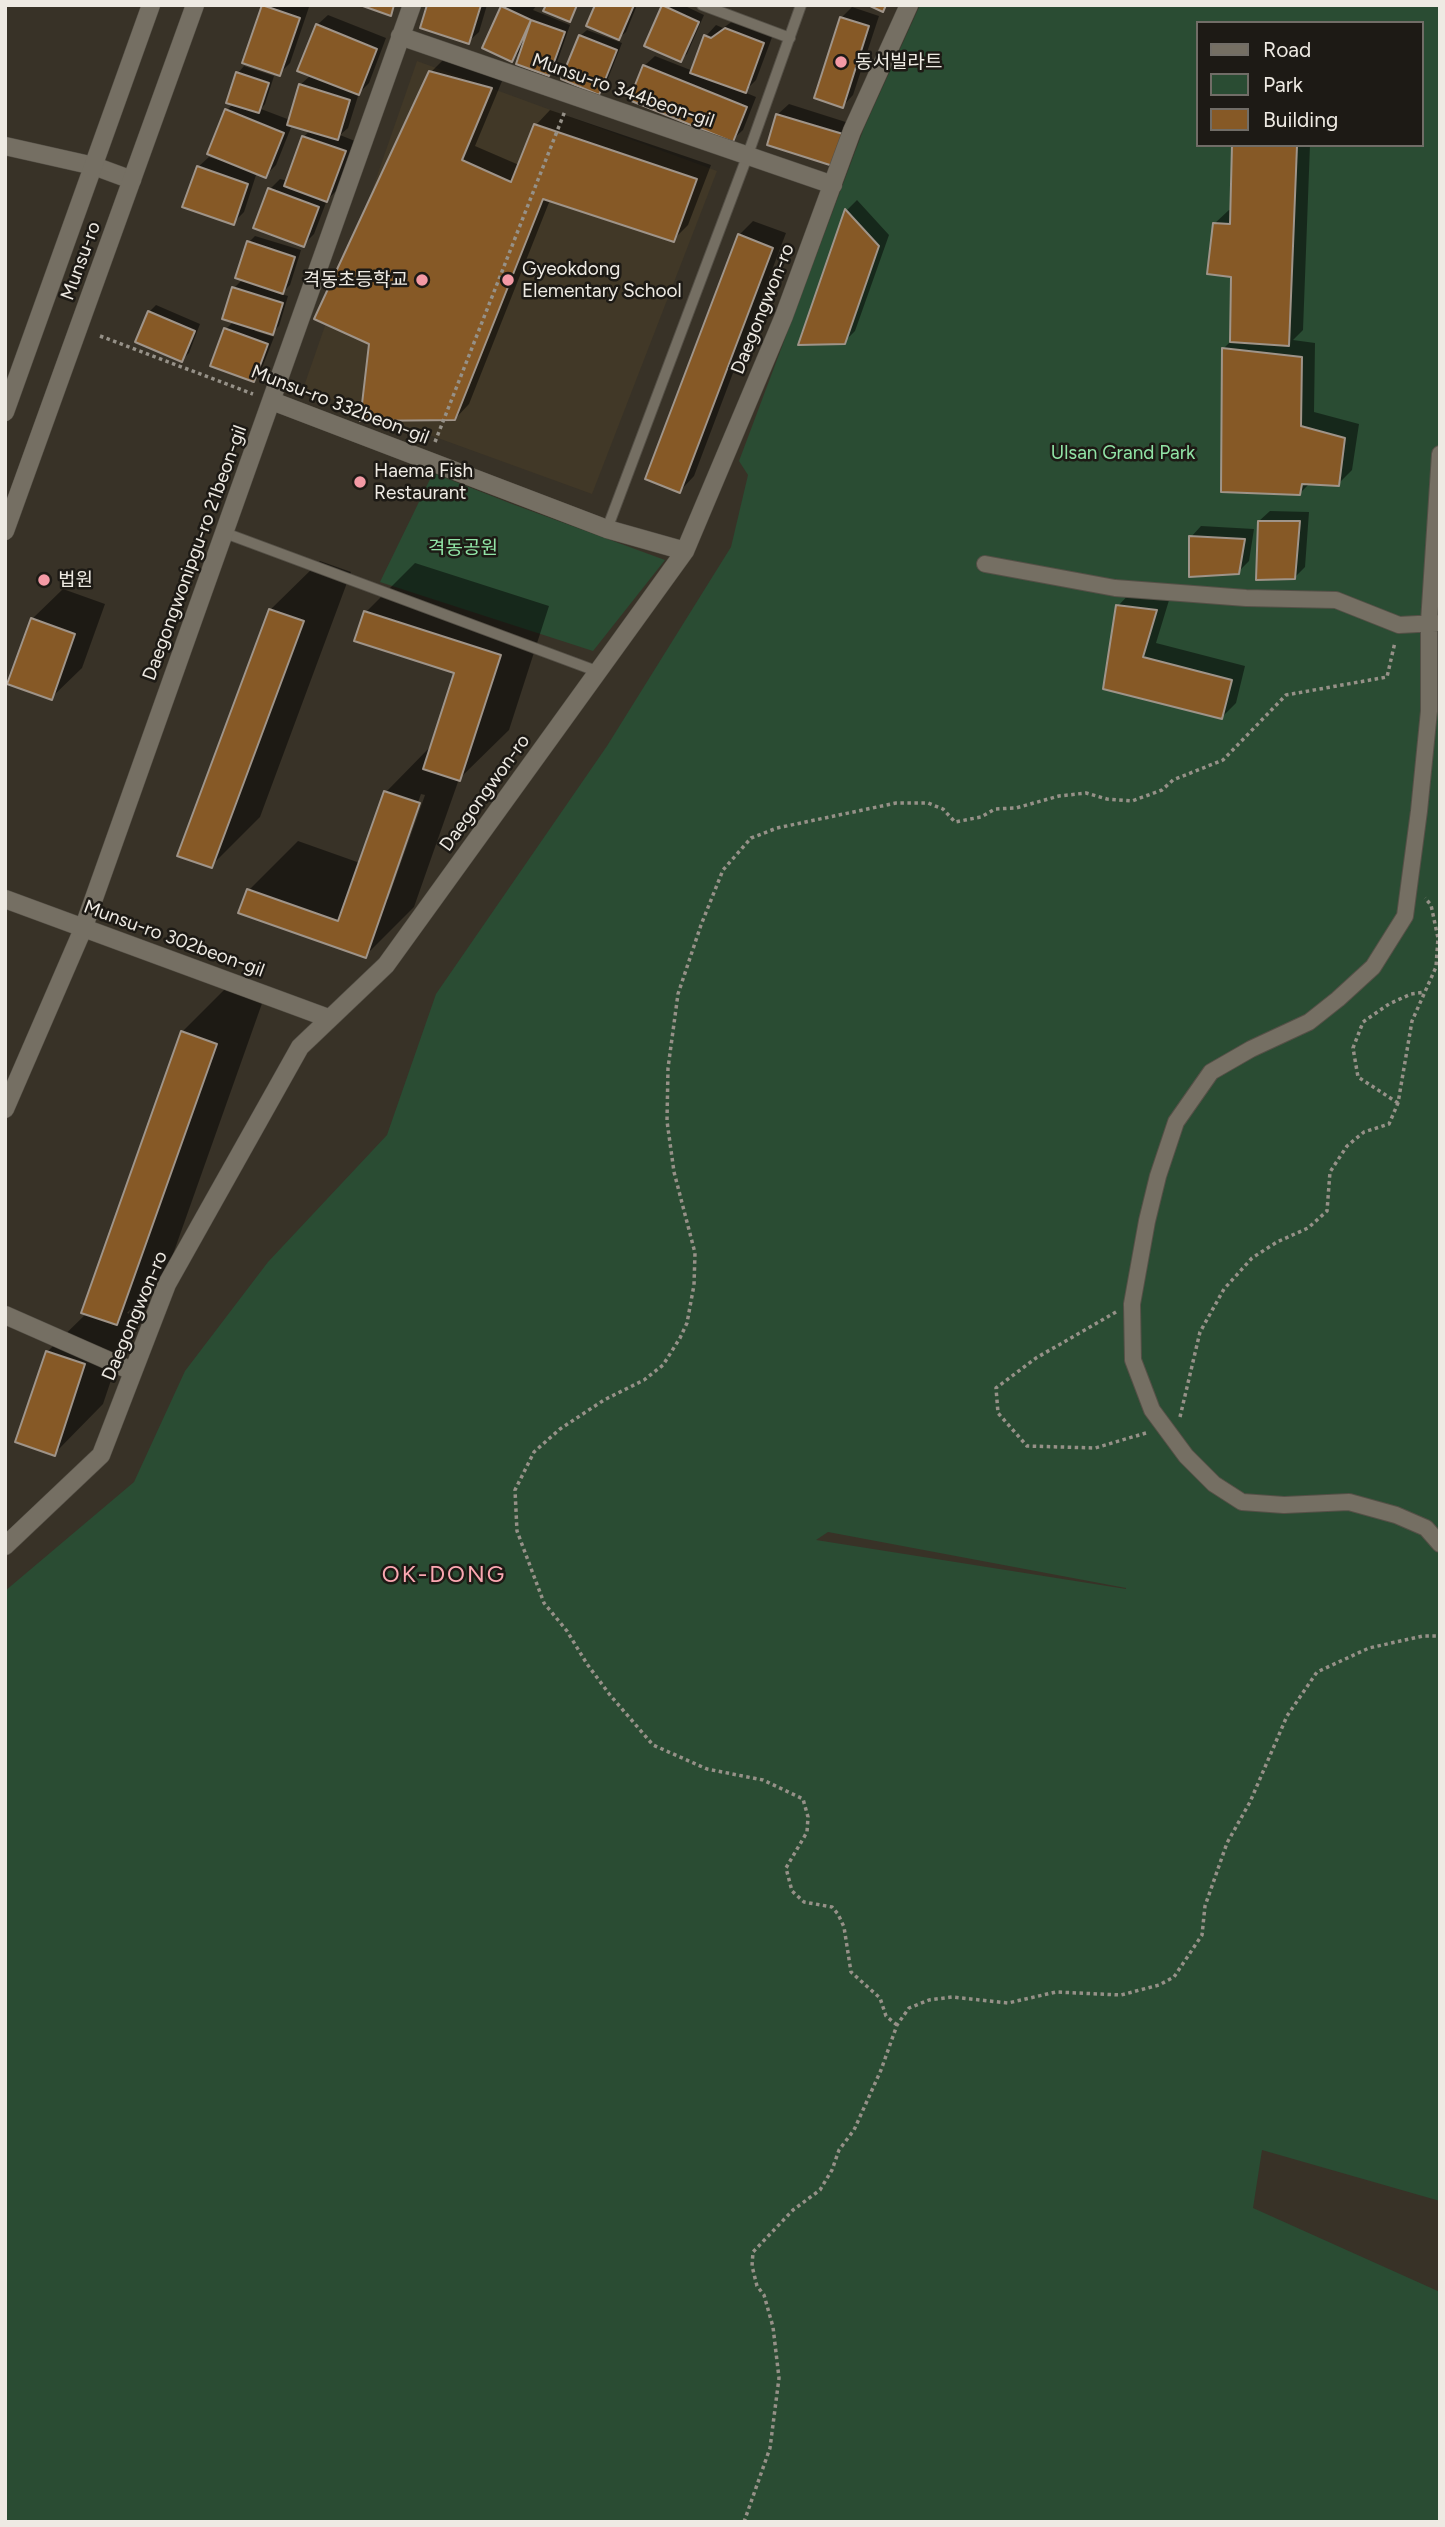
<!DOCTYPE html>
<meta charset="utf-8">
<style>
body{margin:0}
#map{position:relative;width:1445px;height:2527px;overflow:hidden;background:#383227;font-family:Figtree,sans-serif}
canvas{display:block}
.frame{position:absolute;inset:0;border:7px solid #eeeae3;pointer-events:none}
.legend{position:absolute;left:1196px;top:21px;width:228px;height:126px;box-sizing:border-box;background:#1d1a15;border:2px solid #716d67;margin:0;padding:9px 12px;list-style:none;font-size:21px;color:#eeeae3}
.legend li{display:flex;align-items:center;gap:14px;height:35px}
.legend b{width:35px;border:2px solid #716d67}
</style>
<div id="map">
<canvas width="1445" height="2527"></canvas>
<div class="frame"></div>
<ul class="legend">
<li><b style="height:9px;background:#756f63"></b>Road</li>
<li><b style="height:19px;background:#2a4c33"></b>Park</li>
<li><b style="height:19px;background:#865926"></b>Building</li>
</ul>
</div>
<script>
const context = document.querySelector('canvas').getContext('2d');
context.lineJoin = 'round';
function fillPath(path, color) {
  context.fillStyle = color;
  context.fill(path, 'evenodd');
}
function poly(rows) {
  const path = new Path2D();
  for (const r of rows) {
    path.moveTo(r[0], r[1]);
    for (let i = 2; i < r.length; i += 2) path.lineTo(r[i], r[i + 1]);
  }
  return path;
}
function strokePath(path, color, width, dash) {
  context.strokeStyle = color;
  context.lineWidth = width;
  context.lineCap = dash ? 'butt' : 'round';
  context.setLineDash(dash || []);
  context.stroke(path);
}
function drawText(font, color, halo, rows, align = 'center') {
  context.font = font + ' Figtree,"Noto Sans KR",sans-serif';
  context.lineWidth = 5;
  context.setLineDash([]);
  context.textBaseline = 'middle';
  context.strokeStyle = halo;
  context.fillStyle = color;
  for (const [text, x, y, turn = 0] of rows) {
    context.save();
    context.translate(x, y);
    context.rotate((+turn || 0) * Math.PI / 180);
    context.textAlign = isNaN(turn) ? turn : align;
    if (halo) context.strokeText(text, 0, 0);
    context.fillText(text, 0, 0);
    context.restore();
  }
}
const built = poly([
 [417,61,717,171,592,494,303,389]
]);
const green = poly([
 [920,5,1440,5,1440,2201,1262,2150,1253,2208,1440,2292,1440,2522,5,2522,5,1591,134,1482,185,1371,268,1262,387,1135,436,994,607,746,731,547,748,475,739,461,864,128],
 [1198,23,1422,23,1422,145,1198,145],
 [828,1532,1126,1588,1126,1589,816,1540],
 [433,473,512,504,665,560,593,651,380,582]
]);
const shadow = poly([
 [303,5,309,7,290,63,279,74,263,6],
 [429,5,487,5,479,32,468,42],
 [504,5,537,5,533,10,570,25,555,68,548,74,523,48,512,60],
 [597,5,637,5,626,32,619,38],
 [665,5,683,5,704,15,687,54,680,60],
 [852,7,879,16,853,95,843,106,841,18],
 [328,15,386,38,369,83,359,93,348,128,340,135,355,141,338,189,327,200,314,234,303,245,270,189,280,179,288,181,304,137,310,130,292,125,276,165,266,175,257,172,244,212,233,223,198,167,209,157,226,162,227,160,210,153,227,110,234,103,238,73,244,66,274,76,265,104,261,109,290,120,300,85,311,75,317,25],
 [737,18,774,32,756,80,744,92,756,97,743,130,732,140,644,66,655,56,693,71,706,36,716,25,723,28],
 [587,30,622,43,605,86,599,93,580,36],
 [445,58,505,74,475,146,519,165,536,125,550,110,711,165,688,225,673,240,550,200,469,404,455,419,431,72],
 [789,104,852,124,832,164,769,144,778,114],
 [1234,145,1310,145,1303,330,1293,340,1315,343,1314,412,1359,424,1352,470,1338,484,1310,483,1299,494,1223,349,1232,340,1233,275,1214,224,1229,210,1232,210],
 [857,200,889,235,855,331,844,342,800,343,847,210],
 [753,221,786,233,694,476,680,491,739,235],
 [255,236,301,250,290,285,281,294,288,296,279,326,272,333,256,328,255,331,274,337,260,373,254,380,226,329,234,321,234,288,243,279,249,242],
 [156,305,200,324,189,353,182,360,149,312],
 [1270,511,1309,512,1305,567,1294,578,1259,521],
 [1201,526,1254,529,1249,561,1238,572,1191,537],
 [320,561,351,572,260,817,211,866,270,610],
 [415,563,549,606,509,730,459,779,414,907,365,956,249,890,298,841,360,863,386,792,433,744,456,672,366,612],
 [421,794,425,795,388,899,384,899],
 [63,589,105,604,82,668,51,698,32,619],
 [1132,591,1170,597,1156,643,1245,666,1236,703,1222,717,1105,688,1118,606],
 [231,983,265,995,166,1274,127,1313,133,1315,103,1404,54,1454,47,1352,87,1313,182,1032]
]);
const building = poly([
 [262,5,300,18,280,76,242,63,262,5],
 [360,5,394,5,391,16,360,5],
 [427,5,481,5,469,44,420,28,427,5],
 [546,5,577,5,570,22,543,11,546,5],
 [595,5,634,5,619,40,586,26,595,5],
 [662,5,699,22,681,62,644,46,662,5],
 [868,5,886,5,883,12,868,5],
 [501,6,531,20,512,62,482,48,501,6],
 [840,17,869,26,843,108,814,98,840,17],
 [531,20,565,32,549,76,516,64,531,20],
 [316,24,377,49,359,95,297,71,316,24],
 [725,28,764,43,746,93,690,73,704,35,711,38,725,28],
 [579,35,617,50,599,95,561,79,579,35],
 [643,65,747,107,733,142,629,100,643,65],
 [429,71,492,88,462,160,511,182,534,124,697,179,674,242,543,199,455,420,360,421,369,344,314,319,429,71],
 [236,72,269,83,259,113,226,103,236,72],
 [299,84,350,100,338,140,287,125,299,84],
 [225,109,284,133,266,178,207,154,225,109],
 [776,114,843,134,833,166,767,145,776,114],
 [302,136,346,151,327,202,284,186,302,136],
 [1232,145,1297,146,1289,346,1230,342,1231,277,1207,274,1213,223,1230,224,1232,145],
 [197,166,248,184,234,225,182,207,197,166],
 [268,188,319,207,304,247,253,228,268,188],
 [845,209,879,246,845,344,798,345,845,209],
 [738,234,773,248,680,493,645,479,738,234],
 [247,241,295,257,283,294,235,278,247,241],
 [232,287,283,303,273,335,222,319,232,287],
 [148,311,195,331,182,362,135,342,148,311],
 [224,328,268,344,254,382,210,366,224,328],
 [1222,348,1302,357,1301,426,1345,438,1339,486,1302,484,1300,495,1221,492,1222,348],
 [1258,521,1300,521,1295,579,1256,580,1258,521],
 [1189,536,1245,539,1239,574,1189,577,1189,536],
 [1116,605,1157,610,1143,657,1232,680,1222,719,1103,689,1116,605],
 [269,609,304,621,212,868,177,856,269,609],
 [364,611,501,655,460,781,423,769,454,673,354,641,364,611],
 [31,618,75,634,52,700,7,684,31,618],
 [384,791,420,803,366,958,238,913,247,889,338,921,384,791],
 [181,1031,217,1044,117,1325,81,1313,181,1031],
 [46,1351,85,1364,55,1456,15,1442,46,1351]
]);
const path = poly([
 [100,336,253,394],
 [435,442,565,111],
 [1398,1103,1358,1077,1353,1048,1363,1022,1389,1004,1411,994,1425,992],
 [1116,1312,1036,1358,996,1388,998,1413,1027,1446,1095,1448,1146,1433],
 [1180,1417,1200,1332,1224,1289,1252,1258,1277,1242,1308,1228,1327,1211,1330,1172,1347,1146,1364,1132,1389,1124,1398,1103,1412,1021,1436,967,1438,938,1431,905,1425,898],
 [897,2025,886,2016,880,1998,851,1972,844,1927,838,1914,832,1907,804,1902,792,1891,786,1868,807,1832,808,1817,803,1799,763,1780,707,1769,653,1745,610,1695,587,1664,567,1631,544,1603,517,1531,515,1490,534,1452,560,1429,604,1400,644,1380,663,1365,680,1338,687,1323,694,1285,695,1253,674,1172,667,1121,668,1068,678,994,701,925,723,870,751,838,777,828,896,803,928,803,943,809,955,822,981,817,995,809,1016,808,1059,796,1086,793,1107,799,1132,801,1162,790,1173,780,1223,760,1286,695,1387,677,1395,642],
 [744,2522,770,2448,779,2378,773,2327,764,2295,757,2286,752,2266,753,2252,793,2210,820,2190,832,2170,839,2150,854,2130,881,2070,897,2025,909,2008,929,2000,952,1997,1008,2003,1056,1992,1121,1995,1159,1985,1174,1977,1202,1935,1205,1906,1227,1843,1250,1802,1287,1716,1317,1672,1369,1648,1423,1636,1440,1636]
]);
const service = poly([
 [702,5,790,38],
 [607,529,747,157,801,5],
 [225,533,599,672]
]);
const pedestrian = poly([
 [1440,454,1429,622,1429,711,1419,811,1405,916,1373,967,1338,999,1309,1022,1251,1049,1211,1072,1176,1122,1158,1176,1147,1221,1132,1304,1133,1360,1152,1410,1186,1456,1214,1484,1242,1502,1284,1505,1349,1502,1396,1515,1426,1528,1440,1544],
 [985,564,1115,588,1246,598,1336,600,1399,625,1437,623]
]);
const minor = poly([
 [400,36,833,185],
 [272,401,607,529,685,551],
 [5,899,328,1018],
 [5,1109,83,929,412,5],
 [5,1315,132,1371],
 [5,1546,101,1455,167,1284,300,1047,386,965,685,551,784,316,852,131,909,5]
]);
const tertiary = poly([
 [5,146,94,166,132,180]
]);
const secondary = poly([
 [5,412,151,5],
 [5,531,195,5]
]);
const markers = [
 [841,62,7,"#f49aa5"],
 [422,280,7,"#f49aa5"],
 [508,280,7,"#f49aa5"],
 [360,482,7,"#f49aa5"],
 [44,580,7,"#f49aa5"]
];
const poiNames = [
 ["동서빌라트",855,62],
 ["Gyeokdong",522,269],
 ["Elementary School",522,291],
 ["격동초등학교",408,280,"right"],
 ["Haema Fish",374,471],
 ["Restaurant",374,493],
 ["법원",58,580]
];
const streetNames = [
 ["Munsu-ro 344beon-gil",623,91,19],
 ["Munsu-ro",81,261,-70],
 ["Daegongwon-ro",763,309,-68],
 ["Munsu-ro 332beon-gil",340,405,21],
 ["Daegongwonipgu-ro 21beon-gil",195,553,-70],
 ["Daegongwon-ro",485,793,-54],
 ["Munsu-ro 302beon-gil",174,939,20],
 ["Daegongwon-ro",135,1316,-67]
];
const parkNames = [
 ["Ulsan Grand Park",1123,453],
 ["격동공원",463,548]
];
const quarterNames = [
 ["OK-DONG",444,1575]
];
fillPath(built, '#413827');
fillPath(green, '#2a4c33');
fillPath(shadow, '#0007');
fillPath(building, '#865926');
strokePath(building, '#9f9489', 2);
strokePath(service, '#555047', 12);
strokePath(pedestrian, '#555047', 18);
strokePath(minor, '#555047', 19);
strokePath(tertiary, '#555047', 19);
strokePath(secondary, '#555047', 19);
strokePath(path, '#969188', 3.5, [3.5, 3.5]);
strokePath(service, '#756f63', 10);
strokePath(pedestrian, '#756f63', 16);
strokePath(minor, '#756f63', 18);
strokePath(tertiary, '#756f63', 18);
strokePath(secondary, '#756f63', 18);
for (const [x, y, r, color] of markers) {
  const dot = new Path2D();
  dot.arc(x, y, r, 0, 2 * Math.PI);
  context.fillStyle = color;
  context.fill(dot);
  strokePath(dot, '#1d1a15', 2.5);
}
drawText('19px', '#eeeae3', '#1d1a15', poiNames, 'left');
drawText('19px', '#eeeae3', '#1d1a15', streetNames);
drawText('19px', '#91e4a6', '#1d1a15', parkNames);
context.letterSpacing = '2px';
drawText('23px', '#fba7b1', '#1d1a15', quarterNames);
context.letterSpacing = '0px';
</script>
